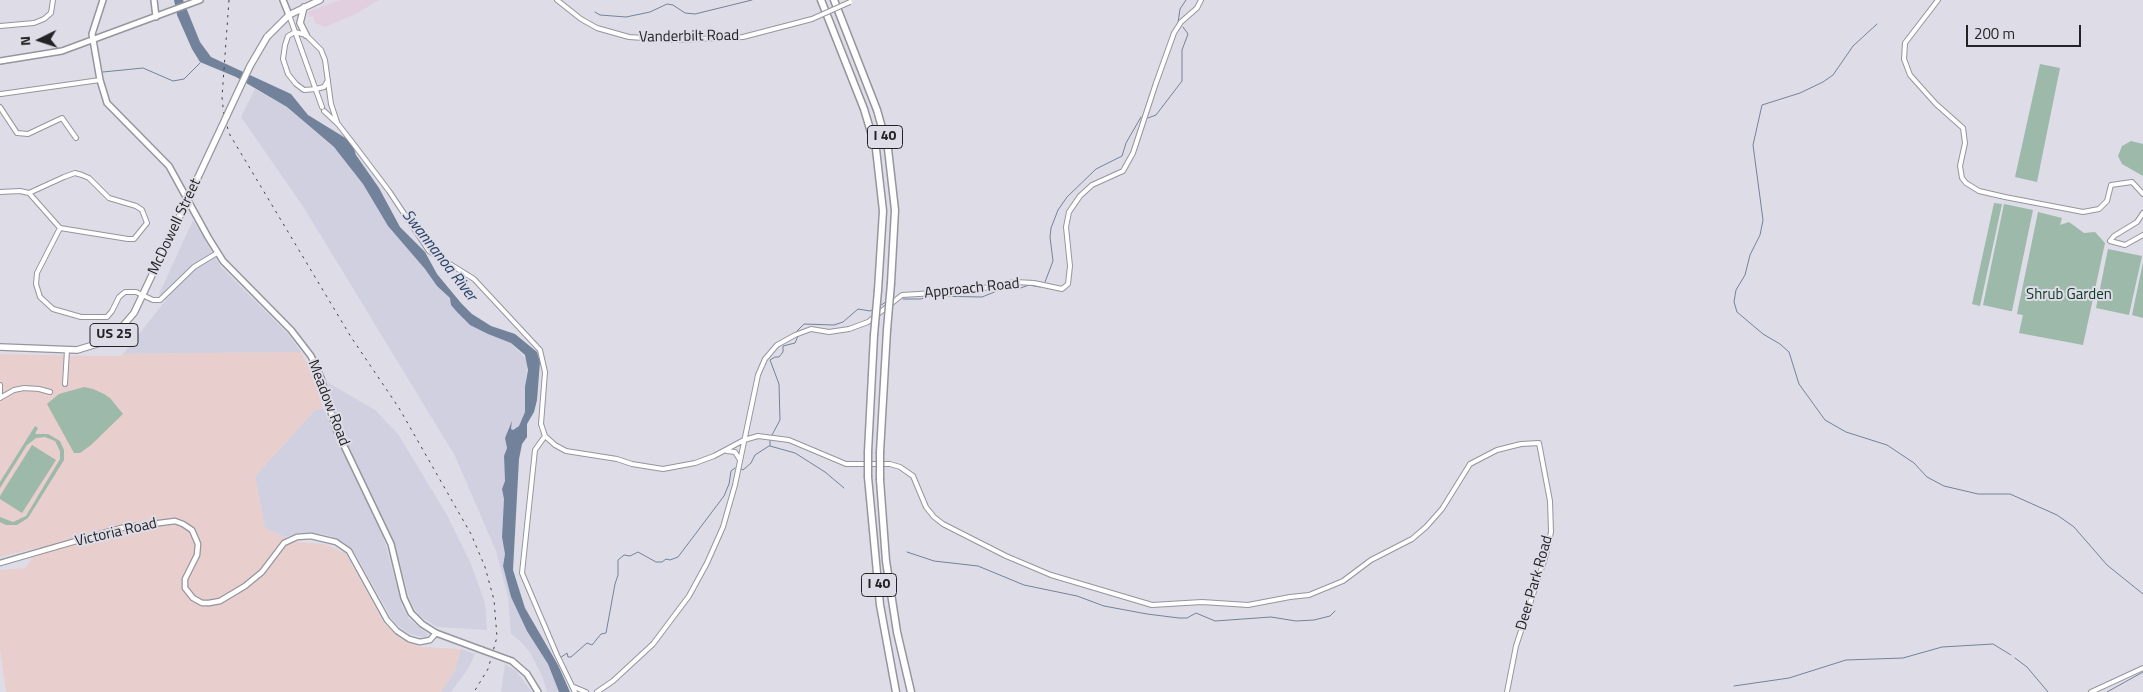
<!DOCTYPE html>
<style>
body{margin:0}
#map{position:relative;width:2143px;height:692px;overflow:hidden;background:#dedde7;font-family:"Titillium Web",sans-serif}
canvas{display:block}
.north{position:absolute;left:15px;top:15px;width:50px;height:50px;-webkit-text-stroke:4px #dedde7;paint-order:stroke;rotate:266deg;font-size:14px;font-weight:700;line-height:20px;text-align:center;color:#232326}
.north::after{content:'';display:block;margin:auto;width:18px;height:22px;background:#232326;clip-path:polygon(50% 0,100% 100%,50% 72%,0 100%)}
.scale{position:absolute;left:1966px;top:25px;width:115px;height:22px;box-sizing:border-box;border:2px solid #232326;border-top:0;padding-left:6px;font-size:15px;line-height:18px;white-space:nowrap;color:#232326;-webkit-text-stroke:4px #dedde7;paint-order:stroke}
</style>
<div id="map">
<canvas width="2143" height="692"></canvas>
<div class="north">N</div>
<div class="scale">200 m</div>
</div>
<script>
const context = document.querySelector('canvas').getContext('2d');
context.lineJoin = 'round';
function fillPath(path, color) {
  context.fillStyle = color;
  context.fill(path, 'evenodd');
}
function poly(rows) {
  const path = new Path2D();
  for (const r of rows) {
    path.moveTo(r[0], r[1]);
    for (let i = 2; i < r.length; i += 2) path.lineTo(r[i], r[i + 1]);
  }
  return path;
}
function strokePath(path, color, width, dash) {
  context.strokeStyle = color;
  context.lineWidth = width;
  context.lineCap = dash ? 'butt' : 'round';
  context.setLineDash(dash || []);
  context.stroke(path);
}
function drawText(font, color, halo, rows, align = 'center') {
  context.font = font + ' "Titillium Web",sans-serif';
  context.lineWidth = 4;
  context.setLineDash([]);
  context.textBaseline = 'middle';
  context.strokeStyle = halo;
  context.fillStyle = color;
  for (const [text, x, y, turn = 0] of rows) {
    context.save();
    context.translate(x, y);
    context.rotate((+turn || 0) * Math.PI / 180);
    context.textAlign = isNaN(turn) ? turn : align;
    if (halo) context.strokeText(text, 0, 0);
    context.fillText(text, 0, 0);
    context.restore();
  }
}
const commercial = poly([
 [340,0,379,0,356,14,325,27,315,23,313,16,309,17,308,12]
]);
const built = poly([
 [255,89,287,107,340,153,363,184,388,226,425,269,437,286,450,298,457,312,466,322,488,334,511,343,527,360,525,412,519,426,513,430,511,429,512,422,505,438,507,448,504,456,505,481,502,489,504,499,502,537,505,554,503,566,511,597,548,664,559,692,547,692,543,678,531,654,521,642,511,634,508,597,496,551,455,456,304,208,241,117],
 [193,220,221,267,288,334,301,352,123,354,166,300,159,294],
 [327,382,375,410,398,434,447,515,471,564,485,603,487,630,437,627,420,616,415,610,409,598,396,547,339,427],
 [323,408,384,539,402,606,409,619,428,634,426,638,410,634,394,623,356,555,345,543,330,536,320,534,300,533,285,537,265,528,255,476,315,410],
 [461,649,475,654,468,669,451,692,441,692,455,670],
 [505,664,516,671,532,692,501,692]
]);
const education = poly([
 [301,352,315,379,323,408,315,410,255,476,265,528,296,542,325,544,346,554,384,623,401,639,421,647,461,649,455,670,441,692,6,692,0,649,0,570,25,568,40,547,0,557,0,354,91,356,121,356,123,354]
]);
const green = poly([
 [2040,64,2060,68,2037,182,2015,177],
 [2131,141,2143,144,2143,176,2122,164,2118,156,2122,146],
 [1994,203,2002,204,1980,306,1972,304],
 [2004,204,2033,210,2012,311,2010,311,1983,305],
 [2038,212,2062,218,2060,225,2069,222,2084,233,2095,232,2105,243,2083,345,2019,333,2023,315,2017,314],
 [2108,249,2142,256,2129,315,2096,308],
 [2143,262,2143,318,2132,315],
 [84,387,93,389,104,394,110,398,123,414,91,445,80,453,74,453,47,404,59,394],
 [35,426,38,428,35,434,48,434,60,441,64,450,64,460,28,518,17,525,6,525,0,522,0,517,13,522,26,516,60,459,60,451,55,441,45,437,36,438,27,445,0,488,0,482],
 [32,445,56,460,22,513,0,499,0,496]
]);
const water = poly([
 [174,0,183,0,200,42,211,57,291,94,308,115,352,142,356,155,379,188,400,227,425,252,437,274,461,303,472,314,491,326,515,334,537,352,540,362,537,400,534,412,527,424,527,437,522,444,519,459,513,570,525,608,558,665,570,692,559,692,548,664,527,631,511,597,503,566,505,554,502,537,504,499,502,489,505,481,504,456,507,448,505,438,512,421,511,429,513,430,519,426,525,412,525,387,528,370,525,355,511,343,488,334,470,325,457,312,451,305,450,298,437,286,425,269,388,226,363,184,334,147,287,107,236,77,200,62,192,49,177,15]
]);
const stream = poly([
 [595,12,600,15,626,17,650,12,667,4,673,5,685,13,695,14,752,0],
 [1178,23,1180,9,1186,0],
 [1877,24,1853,46,1833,75,1823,82,1800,93,1762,105,1753,145,1763,220,1760,235,1750,255,1745,275,1736,290,1734,302,1737,312,1763,334,1780,344,1789,352,1799,384,1825,420,1846,432,1887,445,1914,463,1927,477,1944,486,1978,494,2010,494,2057,515,2074,527,2107,565,2143,594],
 [103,72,143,68,173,81,184,79,200,63],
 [1148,118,1156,115,1182,81,1182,50,1188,34,1183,27],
 [1045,282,1053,261,1050,237,1051,228,1058,210,1067,197,1096,169,1122,156,1126,143,1141,117],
 [903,299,921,299,929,296,982,297,1007,287,1018,289,1029,285,1040,287],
 [880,306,887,301],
 [797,331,804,324,834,325,843,322,858,309,870,311,874,309],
 [772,435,780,420,779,384,770,360,775,357,779,357,783,352,783,346,795,343,798,336],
 [770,446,795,453,825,472,844,488],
 [770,446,770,440],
 [741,469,743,470,751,463,755,455,769,446],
 [907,552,934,561,978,566,1024,585,1077,596,1104,606,1147,614,1179,618,1187,618,1196,613,1215,621,1271,617,1296,621,1314,620,1330,616,1335,611],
 [560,658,567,653,568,657,571,657,587,643,592,645,601,634,606,633,615,584,618,575,618,560,624,555,630,556,638,552,656,562,662,562,666,559,670,560,678,557,724,496,729,484,731,471,735,468],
 [2015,658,2027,667,2048,692],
 [1734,686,1789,678,1846,660,1903,658,1942,647,1993,644,2011,655],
 [2107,692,2143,672]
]);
const minor = poly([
 [557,0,581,19,597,28,629,37,673,40,743,37,812,19],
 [1938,0,1905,43,1904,59,1910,75,1936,104,1963,128,1965,143,1960,166,1962,178,1966,183,1979,191,2005,197,2083,212,2099,209,2107,201,2111,185,2132,182,2143,194],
 [289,15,322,107],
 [0,26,34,23,44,19,51,13,53,0],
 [328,80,324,87,316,89,304,90,296,84,288,74,283,59,285,45,288,36,295,32,306,35,321,50,325,60,331,104,337,122],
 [1,94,100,80],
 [0,107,17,133,28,134,62,118,76,138],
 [324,111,338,124,352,142,389,191,429,251,474,279,540,350,545,372,541,424,545,436,555,445,566,451,617,459,632,464,663,469,695,463,714,456,744,440,758,436,789,440,846,464,890,464,900,467,913,476,926,507,934,517,943,524,1006,556,1051,575,1152,605,1202,602,1248,605,1290,597,1309,595,1343,581,1371,560,1412,539,1426,527,1442,509,1470,464,1497,450,1521,444,1539,443,1550,501,1551,532,1546,555,1516,646,1507,692],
 [0,192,20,191,29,193,60,228,37,273,36,284,40,297,53,309,81,317,107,317,112,311,119,297,125,292,136,292,153,300,160,300,194,267,217,253],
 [29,193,64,177,75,173,82,175,89,178,109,198,136,206,142,210,147,223,134,239,128,239,60,228],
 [2143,213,2137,222,2114,236,2110,241,2125,245,2143,235],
 [65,384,67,350],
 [0,385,0,397],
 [0,398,14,390,24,388,39,389,50,392],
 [545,436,535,450,522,573,557,655,575,692],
 [727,451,735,452,740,460],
 [574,687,586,692],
 [597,692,613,681,653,644,689,596,707,563,723,527,735,485,758,375,765,359,777,345,795,335,811,329,829,332,849,329,868,322,902,295,968,291,1015,282,1034,283,1062,289,1068,284,1070,266,1066,227,1069,212,1080,196,1092,185,1123,171,1133,153,1156,83,1174,33,1181,22,1197,8,1201,0],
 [2091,692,2143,668]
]);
const tertiary = poly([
 [0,563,121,528,175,521,183,524,192,530,198,544,197,555,185,579,185,588,193,598,202,603,209,603,220,601,245,586,262,572,284,543,297,537,311,536,336,542,349,551,387,620,397,631,409,639,420,642,430,640,436,633]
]);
const secondary = poly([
 [103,0,92,34,100,80,107,103,169,166,208,237,223,261,291,330,311,356,321,378,336,429,391,544,404,598,411,613,422,624,436,633,482,650],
 [154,0,156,17],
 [283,0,289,15],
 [0,61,62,51,200,0],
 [512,661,527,674,538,692]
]);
const primary = poly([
 [304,7,300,23,306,35],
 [267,37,289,15,320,0],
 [0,347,77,350,100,343,115,335,134,313,171,235]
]);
const motorway = poly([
 [821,0,864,109,876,149,883,211,878,290],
 [834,0,877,110,888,149,895,210,891,283],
 [868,452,874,335],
 [880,452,887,330],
 [868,477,880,605,896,692],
 [880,480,886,561,897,632,911,692]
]);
const rail = poly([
 [229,0,222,97,224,117,230,135,351,337,399,408,471,534,485,567,494,600,497,637,488,669,474,692]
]);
const minorBridge = poly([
 [812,19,850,2]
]);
const secondaryBridge = poly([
 [482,650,512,661]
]);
const primaryBridge = poly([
 [171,235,250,66,267,37]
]);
const motorwayBridge = poly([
 [887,330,891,283],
 [874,335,878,290],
 [868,452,868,477],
 [880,452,880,480]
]);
const shields = [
 [885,137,35],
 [114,335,48],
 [879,585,35]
];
const shieldNames = [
 ["I 40",885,137],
 ["US 25",114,335],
 ["I 40",879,585]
];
const streetNames = [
 ["Vanderbilt Road",689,37,-1],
 ["McDowell Street",175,227,-65],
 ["Approach Road",972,289,-6],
 ["Meadow Road",328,403,69],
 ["Victoria Road",116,533,-13],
 ["Deer Park Road",1535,583,-74]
];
const parkNames = [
 ["Shrub Garden",2069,295]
];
const waterNames = [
 ["Swannanoa River",439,256,52]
];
fillPath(commercial, '#e1cedf');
fillPath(built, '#d1d0e1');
fillPath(education, '#e8cecc');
fillPath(green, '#9cb9a9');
fillPath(water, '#72829a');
strokePath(stream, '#72829a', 1);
strokePath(minor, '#95959e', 6);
strokePath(tertiary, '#95959e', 7);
strokePath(secondary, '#95959e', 8);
strokePath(primary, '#95959e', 8);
strokePath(motorway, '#95959e', 9);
strokePath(minor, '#fff', 4);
strokePath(tertiary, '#fff', 4.5);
strokePath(secondary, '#fff', 5);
strokePath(primary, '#fff', 5.5);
strokePath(motorway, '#fff', 6);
strokePath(rail, '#404044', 1, [2.5, 5]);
strokePath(minorBridge, '#95959e', 6, []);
strokePath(secondaryBridge, '#95959e', 8, []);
strokePath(primaryBridge, '#95959e', 8, []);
strokePath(motorwayBridge, '#95959e', 9, []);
strokePath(minorBridge, '#fff', 4);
strokePath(secondaryBridge, '#fff', 5);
strokePath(primaryBridge, '#fff', 5.5);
strokePath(motorwayBridge, '#fff', 6);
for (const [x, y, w] of shields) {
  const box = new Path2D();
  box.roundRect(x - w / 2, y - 11.5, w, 23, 4);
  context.fillStyle = '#dedde7';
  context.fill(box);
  strokePath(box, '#232326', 1);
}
drawText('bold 14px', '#232326', null, shieldNames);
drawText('15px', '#232326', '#dedde7', streetNames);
drawText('15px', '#0e3825', '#dedde7', parkNames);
drawText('italic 16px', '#294167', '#dedde7', waterNames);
</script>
